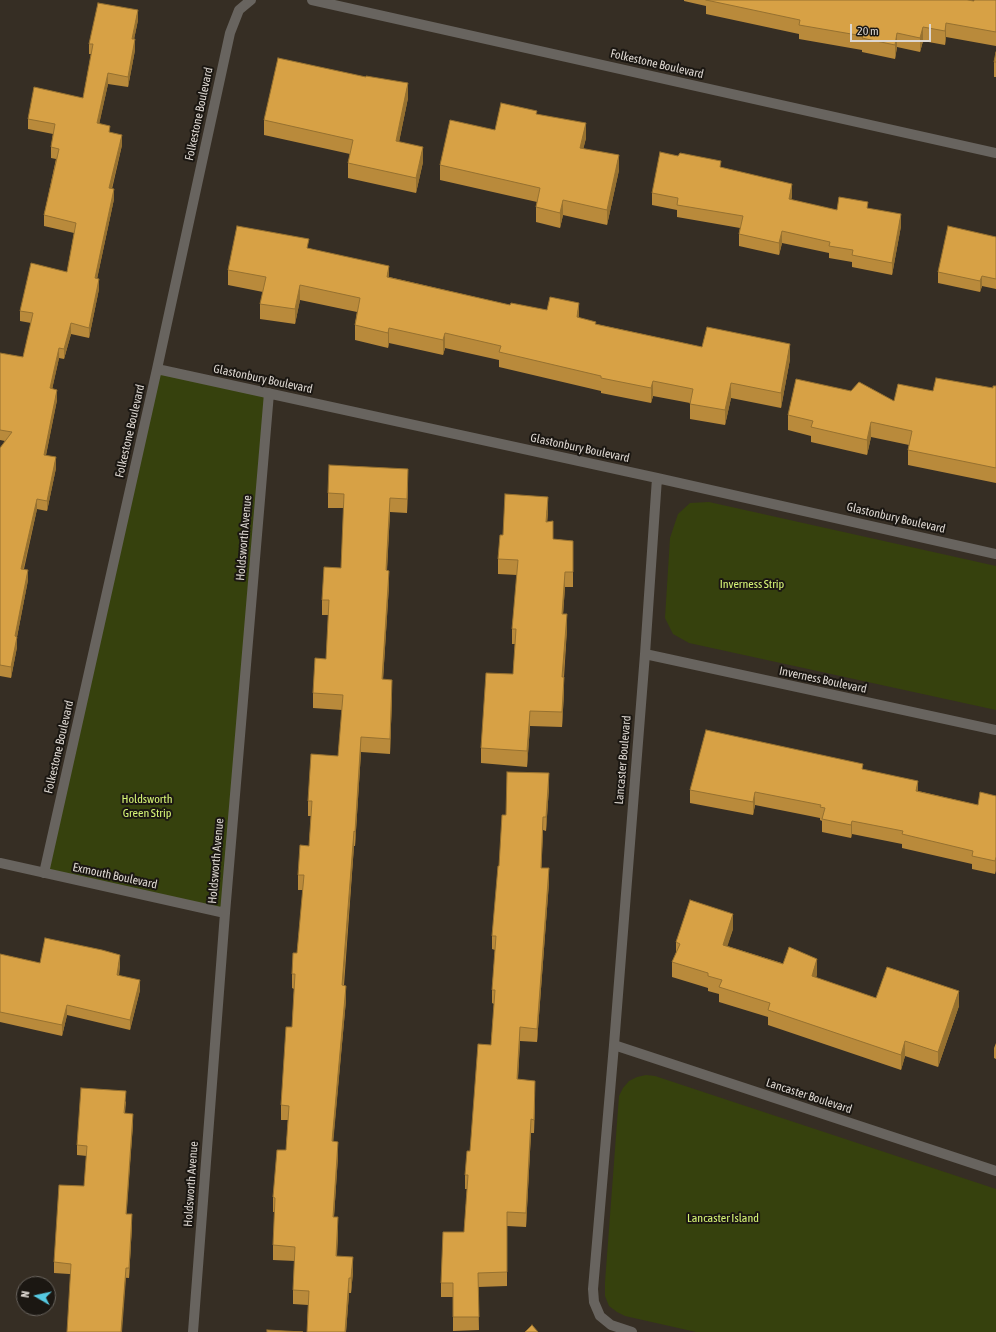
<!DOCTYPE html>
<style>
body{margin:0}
#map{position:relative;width:996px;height:1332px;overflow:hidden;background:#362e24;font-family:"Asap Condensed",sans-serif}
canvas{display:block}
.north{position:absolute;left:16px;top:1276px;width:40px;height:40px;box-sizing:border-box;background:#1b1712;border:1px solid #69645e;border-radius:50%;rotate:279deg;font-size:11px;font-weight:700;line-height:16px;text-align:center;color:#ddd7d1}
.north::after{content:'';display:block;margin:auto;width:14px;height:18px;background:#56c9e1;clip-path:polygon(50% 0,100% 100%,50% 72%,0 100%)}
.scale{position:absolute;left:850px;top:24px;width:81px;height:18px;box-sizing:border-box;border:2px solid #ddd7d1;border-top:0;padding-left:5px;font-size:12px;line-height:14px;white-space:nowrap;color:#ddd7d1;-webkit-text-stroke:3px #1b1712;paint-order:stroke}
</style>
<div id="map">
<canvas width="996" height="1332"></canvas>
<div class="north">N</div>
<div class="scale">20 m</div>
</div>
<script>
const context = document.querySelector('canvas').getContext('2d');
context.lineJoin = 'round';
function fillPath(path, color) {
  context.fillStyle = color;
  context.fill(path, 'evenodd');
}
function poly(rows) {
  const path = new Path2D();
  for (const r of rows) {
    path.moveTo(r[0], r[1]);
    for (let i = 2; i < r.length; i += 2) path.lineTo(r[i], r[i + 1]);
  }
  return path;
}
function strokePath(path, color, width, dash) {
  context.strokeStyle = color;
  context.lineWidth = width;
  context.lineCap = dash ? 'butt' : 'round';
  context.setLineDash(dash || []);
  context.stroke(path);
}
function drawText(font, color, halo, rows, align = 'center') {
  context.font = font + ' "Asap Condensed",sans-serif';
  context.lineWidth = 4;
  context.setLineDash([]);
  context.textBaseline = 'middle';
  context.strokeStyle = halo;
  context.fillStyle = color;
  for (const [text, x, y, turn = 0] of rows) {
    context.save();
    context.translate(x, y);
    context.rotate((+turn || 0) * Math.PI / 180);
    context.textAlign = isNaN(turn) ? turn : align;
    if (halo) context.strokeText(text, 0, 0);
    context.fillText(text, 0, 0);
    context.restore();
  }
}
const green = poly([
 [157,369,269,393,225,913,44,873],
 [709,502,996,566,996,710,689,643,673,634,665,618,670,538,678,514,690,503],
 [646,1075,655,1076,996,1189,996,1332,696,1332,625,1316,617,1312,609,1306,605,1296,605,1282,619,1096,623,1088,629,1081,637,1077]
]);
const minor = poly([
 [312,0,996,153],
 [157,369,657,478,996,554],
 [657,478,645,654,614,1045,996,1171],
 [645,654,996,730],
 [0,863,225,913],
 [44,873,157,369,230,33,239,10,251,0],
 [614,1045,593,1289,594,1302,600,1316,611,1325,632,1332],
 [193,1332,225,913,269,393]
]);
const wall = poly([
 [684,0,967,0,974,1,996,0,996,46,946,37,945,45,923,41,920,52,897,47,895,59,862,52,862,50,799,39,799,34,706,14,706,6,684,1],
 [138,20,134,39,135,50,128,87,108,84,99,124,110,132,122,145,112,189,114,199,97,279,99,289,89,338,71,334,64,359,59,358,52,389,57,400,46,455,56,468,47,511,37,509,24,569,28,580,17,637,17,647,11,678,0,676,0,448,5,441,0,440,0,353,23,357,31,323,20,321,20,311,67,272,74,233,44,226,44,215,56,159,51,158,51,147,53,134,28,129,28,119,83,98,91,54,89,54,89,44],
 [996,52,996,77,994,77,994,62],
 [408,98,399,142,423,162,416,193,348,178,348,163,350,154,264,135,264,120],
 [537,114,586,138,583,149,619,170,607,225,563,215,560,228,536,222,536,207,537,202,440,180,440,165],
 [721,167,792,196,791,200,837,210,868,209,901,226,892,275,852,267,852,262,829,258,829,253,782,243,779,255,739,246,739,234,740,228,677,217,677,210,652,205,652,193],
 [996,237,996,289,982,286,980,292,938,283,938,272],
 [309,248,389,277,510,305,579,318,596,324,702,347,790,359,781,408,731,398,725,425,690,419,690,403,653,396,651,403,601,393,601,391,499,367,499,360,445,348,443,355,389,343,388,348,355,340,355,325,357,312,300,300,295,324,260,319,260,304,263,292,228,285,228,270],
 [996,386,996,483,908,465,908,450,909,445,871,437,867,455,811,442,811,436,788,430,788,415,894,401,933,391,993,388],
 [408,483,407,513,390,512,387,571,389,585,383,680,392,695,390,754,361,752,355,846,354,846,344,985,346,1000,333,1141,338,1156,334,1217,338,1232,337,1256,353,1272,351,1293,349,1293,346,1332,307,1332,308,1305,293,1304,293,1290,295,1261,273,1260,273,1245,275,1212,273,1212,273,1197,286,1150,288,1120,281,1120,281,1105,292,1027,294,989,292,988,292,974,297,953,303,890,298,890,298,875,309,846,311,816,308,816,308,801,338,756,342,710,313,708,313,693,326,659,329,615,322,615,322,600,341,568,344,508,328,508,328,493],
 [548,512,547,522,553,539,573,541,573,587,565,587,563,614,567,629,564,677,564,692,562,727,530,726,527,767,481,763,481,748,513,674,515,644,512,644,512,629,517,575,498,574,498,559,503,535],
 [863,769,918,791,978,805,996,796,995,874,972,869,972,864,902,848,902,844,852,834,851,838,822,832,822,821,820,820,820,818,755,805,753,815,690,803,690,790],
 [549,787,546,831,543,830,541,868,549,882,537,1042,520,1041,518,1079,535,1095,534,1133,531,1133,526,1227,507,1226,507,1286,478,1287,479,1330,453,1331,453,1297,441,1297,441,1283,464,1232,467,1189,465,1189,465,1175,491,1045,494,1004,492,1003,492,990,495,950,492,949,492,936,499,866,506,815],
 [733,929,727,946,817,974,816,978,876,998,959,1006,938,1067,905,1056,901,1070,768,1025,768,1017,719,1002,719,994,708,991,708,988,672,977,672,962,676,953,676,942],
 [0,954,40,963,120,965,119,976,140,990,130,1030,67,1015,62,1036,0,1022],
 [996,1043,996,1059,994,1058,994,1048],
 [126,1101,125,1113,133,1124,126,1214,132,1225,129,1278,54,1273,54,1262,84,1186,87,1156,77,1155,77,1145]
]);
const shadedWall = poly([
 [138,10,138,20,132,49,132,39],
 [946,23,946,37,945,45,945,31],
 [923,27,923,41,920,52,920,38],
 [897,33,897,47,895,59,895,45],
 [135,39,135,50,128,87,128,77],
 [108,73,108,84,97,134,97,123],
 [408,83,408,98,396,156,396,141],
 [586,123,586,138,580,163,580,148],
 [122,135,122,145,109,199,109,188],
 [423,147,423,162,416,193,416,178],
 [619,155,619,170,607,225,607,210],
 [792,184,792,196,789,211,789,199],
 [114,189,114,199,95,288,95,278],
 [563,200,563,215,560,228,560,213],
 [901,214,901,226,892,275,892,263],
 [782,231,782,243,779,255,779,243],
 [389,266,389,281,387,277],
 [982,276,982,286,980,292,980,281],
 [99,279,99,289,89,338,89,328],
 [300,285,300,300,295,324,295,309],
 [579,303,579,318,577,317],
 [71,323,71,334,64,359,64,349],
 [389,328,389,343,388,348,388,333],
 [445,333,445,348,443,355,443,340],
 [790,344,790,359,781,408,781,393],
 [59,348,59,358,50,399,50,388],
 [653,381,653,396,651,403,651,388],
 [731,383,731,398,725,425,725,410],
 [57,390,57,400,44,465,44,455],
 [871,422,871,437,867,455,867,440],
 [56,457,56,468,47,511,47,501],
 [408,469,408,483,407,513,407,499],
 [548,497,548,512,546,537,546,522],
 [390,498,390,512,386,585,386,570],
 [37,499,37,509,21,579,21,569],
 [28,570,28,580,15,647,15,636],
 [389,571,389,585,382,694,382,679],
 [565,572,565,587,562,629,562,614],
 [567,614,567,629,562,692,562,677],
 [17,637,17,647,11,678,11,667],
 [564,677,564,692,562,727,562,712],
 [392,680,392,695,390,754,390,739],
 [530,711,530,726,527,767,527,751],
 [361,737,361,752,355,846,355,832],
 [549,773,549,787,546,831,546,817],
 [918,781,918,795,916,791],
 [755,792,755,805,753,815,753,802],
 [543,817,543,830,541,882,541,868],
 [852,821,852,834,851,838,851,825],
 [354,831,354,846,342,1000,342,985],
 [996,857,996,871,995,874,995,861],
 [549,868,549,882,537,1042,537,1029],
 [733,914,733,929,723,960,723,945],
 [120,955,120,965,117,986,117,975],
 [817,959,817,974,812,991,812,976],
 [140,980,140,990,130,1030,130,1020],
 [346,986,346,1000,332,1156,332,1141],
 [959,991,959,1006,938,1067,938,1052],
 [67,1005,67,1015,62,1036,62,1025],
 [520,1027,520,1041,517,1093,517,1079],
 [905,1041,905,1056,901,1070,901,1055],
 [535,1081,535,1095,534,1133,534,1120],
 [133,1114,133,1124,126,1224,126,1214],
 [531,1119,531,1133,526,1227,526,1213],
 [338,1142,338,1156,333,1231,333,1217],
 [132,1214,132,1225,129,1278,129,1268],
 [338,1217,338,1232,336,1271,336,1256],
 [353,1257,353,1272,351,1293,351,1278],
 [126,1268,126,1278,122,1332,121,1332],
 [349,1278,349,1293,346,1332,345,1332]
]);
const building = poly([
 [706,0,967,0,974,1,974,0,996,0,996,32,946,23,945,31,923,27,920,38,897,33,895,45,862,38,863,36,799,25,800,20,706,0],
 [98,3,138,10,132,39,135,39,128,77,108,73,97,123,110,126,109,132,122,135,109,188,114,189,95,278,99,279,89,328,71,323,64,349,59,348,50,388,57,390,44,455,56,457,47,501,37,499,21,569,28,570,15,636,17,637,11,667,0,665,0,448,12,432,0,430,0,353,23,357,33,313,20,311,31,263,67,272,76,223,44,215,59,149,51,147,55,124,28,119,34,87,83,98,93,44,89,44,98,3],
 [996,52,996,62,994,62,996,52],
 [278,58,366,77,366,76,408,83,396,141,423,147,416,178,348,163,353,140,264,120,278,58],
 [501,103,537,111,536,114,586,123,580,148,619,155,607,210,563,200,560,213,536,207,540,188,440,165,450,120,495,130,501,103],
 [660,152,678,156,680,153,721,161,720,167,792,184,789,199,837,210,839,197,868,202,867,208,901,214,892,263,852,255,853,250,829,246,830,242,782,231,779,243,739,234,743,216,677,205,678,198,652,193,660,152],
 [237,226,309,239,307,248,389,266,387,277,510,305,511,303,547,310,550,297,579,303,577,317,596,322,595,324,702,347,707,327,790,344,781,393,731,383,725,410,690,404,693,389,653,381,651,388,601,378,601,376,499,352,501,346,445,333,443,340,389,328,388,333,355,325,360,298,300,285,295,309,260,304,266,277,228,270,237,226],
 [948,226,996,237,996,279,982,276,980,281,938,272,948,226],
 [936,378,993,388,993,386,996,386,996,468,908,450,912,431,871,422,867,440,811,427,813,421,788,415,796,379,851,391,859,382,894,401,898,384,933,391,936,378],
 [329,465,408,469,407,499,390,498,386,570,389,571,382,679,392,680,390,739,361,737,355,832,354,831,342,985,346,986,332,1141,338,1142,333,1217,338,1217,336,1256,353,1257,351,1278,349,1278,345,1332,307,1332,309,1291,293,1290,295,1247,273,1245,275,1198,273,1197,277,1150,286,1150,289,1106,281,1105,286,1027,292,1027,295,974,292,974,293,953,297,953,304,875,298,875,300,845,309,846,312,801,308,801,311,754,338,756,343,695,313,693,315,658,326,659,329,600,322,600,324,567,341,568,344,494,328,493,329,465],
 [505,494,548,497,546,522,553,521,553,539,573,541,573,572,565,572,562,614,567,614,562,677,564,677,562,712,530,711,527,751,481,748,486,673,513,674,516,629,512,629,518,560,498,559,500,535,503,535,505,494],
 [706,730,863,764,862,769,918,781,916,791,978,805,980,792,996,796,996,857,995,861,972,856,973,851,902,834,903,831,852,821,851,825,822,819,825,808,820,807,821,805,755,792,753,802,690,790,706,730],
 [507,772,549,773,546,817,543,817,541,868,549,868,537,1029,520,1027,517,1079,535,1081,534,1120,531,1119,526,1213,507,1212,507,1272,478,1273,479,1317,453,1317,453,1283,441,1283,443,1232,464,1232,468,1175,465,1175,467,1151,470,1151,478,1044,491,1045,495,990,492,990,496,936,492,936,498,866,499,866,502,815,506,815,507,772],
 [690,900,733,914,723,945,783,964,789,947,817,959,812,976,876,998,887,967,959,991,938,1052,905,1041,901,1055,768,1010,770,1003,719,987,722,980,708,976,708,973,672,962,680,944,676,942,690,900],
 [45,938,102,950,120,955,117,975,140,980,130,1020,67,1005,62,1025,0,1012,0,954,40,963,45,938],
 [81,1088,126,1091,124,1113,133,1114,126,1214,132,1214,129,1268,126,1268,121,1332,67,1332,71,1264,54,1262,59,1185,84,1186,87,1146,77,1145,81,1088],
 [532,1325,538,1332,525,1332,532,1325],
 [267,1330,303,1332,267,1332,267,1330]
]);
const streetNames = [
 ["Folkestone Boulevard",657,64,13],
 ["Folkestone Boulevard",199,114,-78],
 ["Glastonbury Boulevard",263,379,12],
 ["Folkestone Boulevard",130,431,-77],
 ["Glastonbury Boulevard",580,448,12],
 ["Glastonbury Boulevard",896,518,13],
 ["Holdsworth Avenue",244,538,-85],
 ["Inverness Boulevard",823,680,12],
 ["Folkestone Boulevard",59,747,-77],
 ["Lancaster Boulevard",623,760,-85],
 ["Holdsworth Avenue",216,861,-85],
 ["Exmouth Boulevard",115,876,12],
 ["Lancaster Boulevard",809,1096,18],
 ["Holdsworth Avenue",191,1184,-86]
];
const parkNames = [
 ["Inverness Strip",752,584],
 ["Holdsworth",147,799],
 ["Green Strip",147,813],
 ["Lancaster Island",723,1218]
];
fillPath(green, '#36410d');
strokePath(minor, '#68645f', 10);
fillPath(wall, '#b98a3b');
fillPath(shadedWall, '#967130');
fillPath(building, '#d7a145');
strokePath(building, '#967130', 1);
drawText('12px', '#ddd7d1', '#1b1712', streetNames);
drawText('12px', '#d6f476', '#1b1712', parkNames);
</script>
